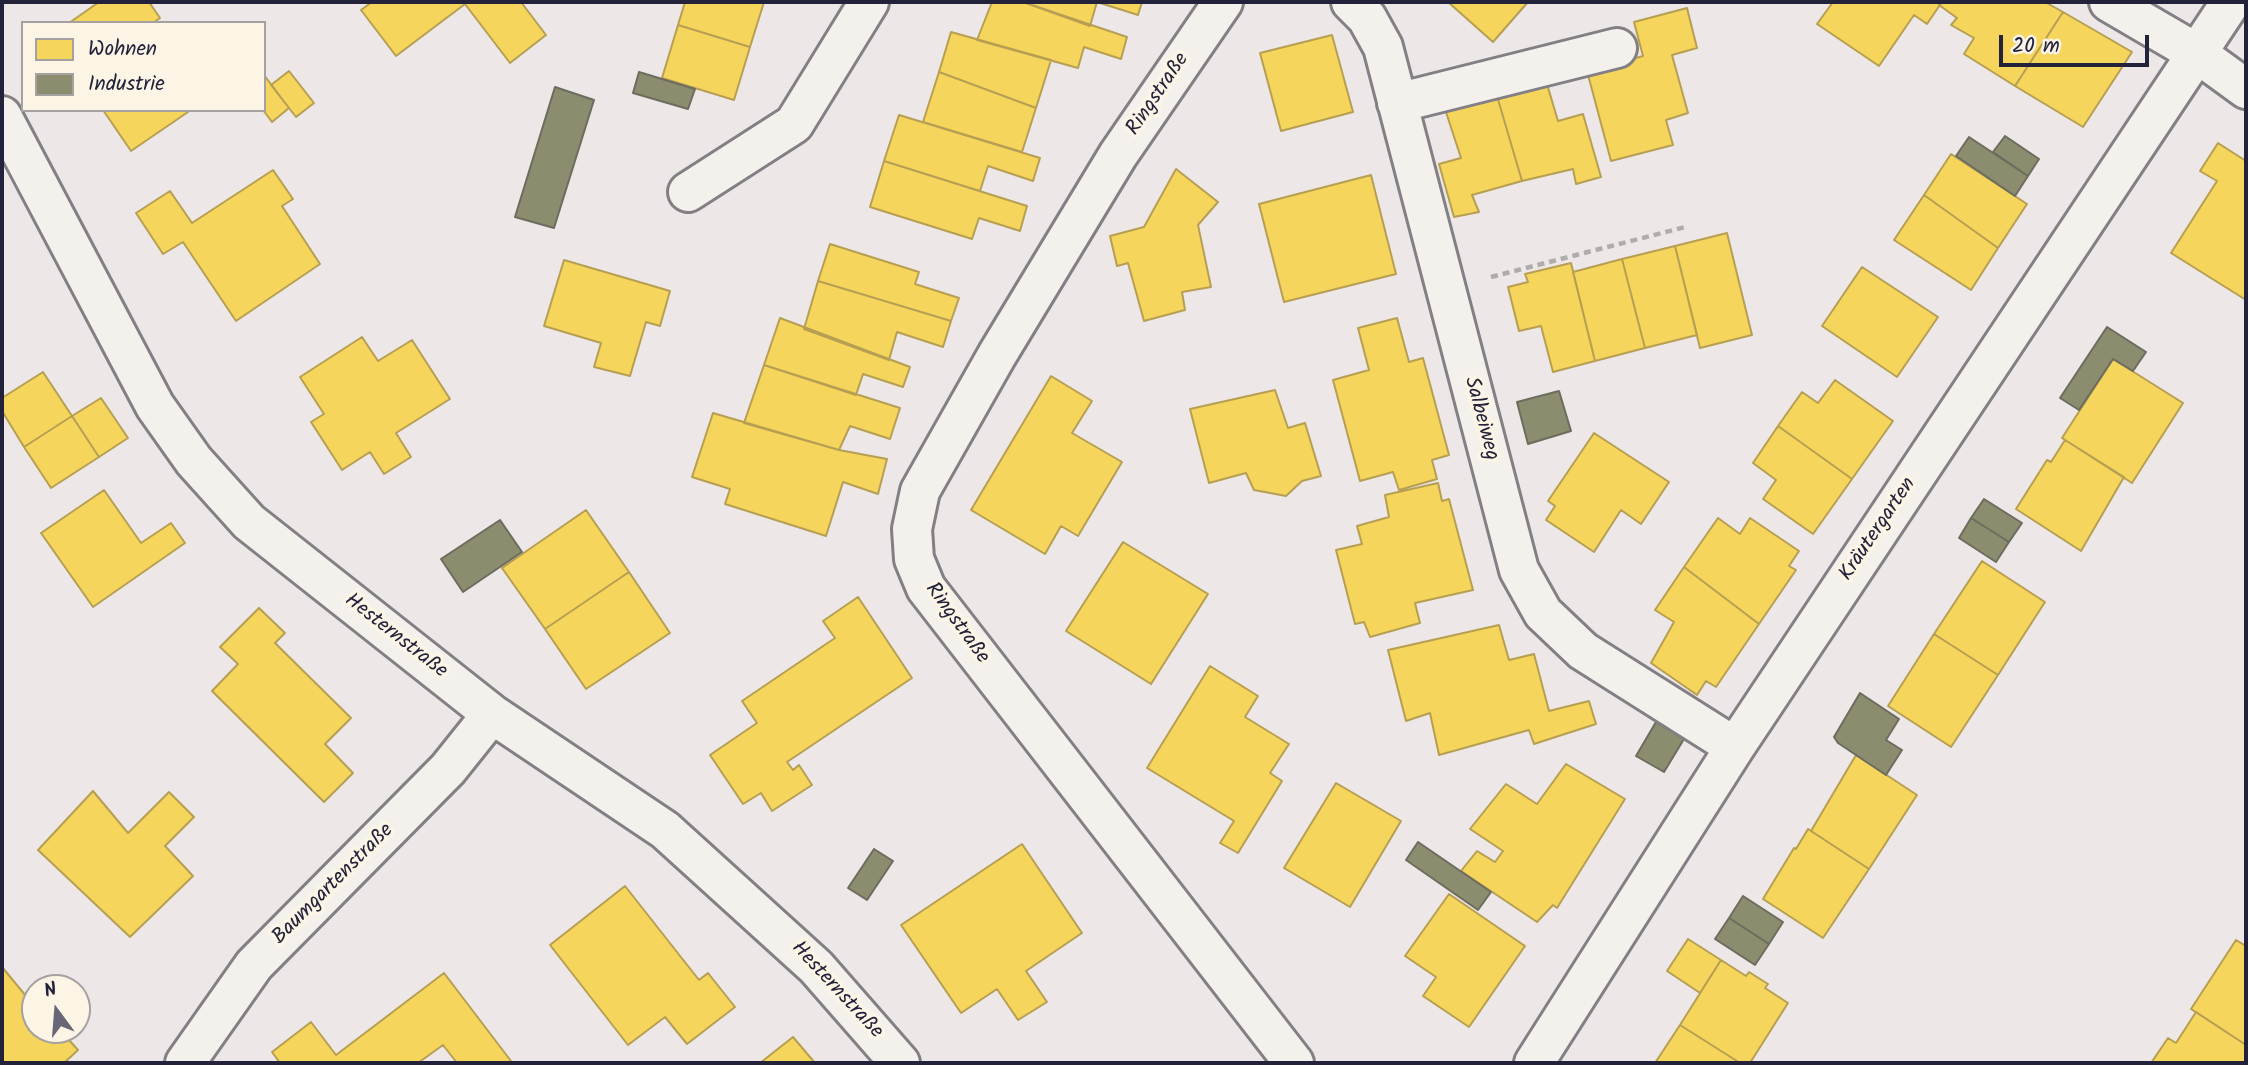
<!DOCTYPE html>
<meta charset="utf-8">
<style>
body{margin:0}
#map{position:relative;width:2248px;height:1065px;overflow:hidden;background:#ede8e7;font-family:Kalam,sans-serif}
canvas{display:block}
.frame{position:absolute;inset:0;border:4px solid #22223b;pointer-events:none}
.legend{position:absolute;left:21px;top:21px;width:245px;height:91px;box-sizing:border-box;background:#fcf5e5;border:2px solid #a5a1a1;margin:0;padding:9px 12px;list-style:none;font-size:21px;color:#22223b}
.legend li{display:flex;align-items:center;gap:14px;height:35px}
.legend b{width:35px;border:2px solid #a5a1a1}
.north{position:absolute;left:21px;top:974px;width:70px;height:70px;box-sizing:border-box;background:#fcf5e5;border:2px solid #a5a1a1;border-radius:50%;rotate:344deg;font-size:19px;font-weight:700;line-height:28px;text-align:center;color:#22223b}
.north::after{content:'';display:block;margin:auto;width:24px;height:32px;background:#696777;clip-path:polygon(50% 0,100% 100%,50% 72%,0 100%)}
.scale{position:absolute;left:1999px;top:35px;width:150px;height:32px;box-sizing:border-box;border:4px solid #22223b;border-top:0;padding-left:9px;font-size:21px;line-height:24px;white-space:nowrap;color:#22223b;-webkit-text-stroke:5px #fcf5e5;paint-order:stroke}
</style>
<div id="map">
<canvas width="2248" height="1065"></canvas>
<div class="frame"></div>
<ul class="legend">
<li><b style="height:19px;background:#f6d55c"></b>Wohnen</li>
<li><b style="height:19px;background:#8c8c6e"></b>Industrie</li>
</ul>
<div class="north">N</div>
<div class="scale">20 m</div>
</div>
<script>
const context = document.querySelector('canvas').getContext('2d');
context.lineJoin = 'round';
function fillPath(path, color) {
  context.fillStyle = color;
  context.fill(path, 'evenodd');
}
function poly(rows) {
  const path = new Path2D();
  for (const r of rows) {
    path.moveTo(r[0], r[1]);
    for (let i = 2; i < r.length; i += 2) path.lineTo(r[i], r[i + 1]);
  }
  return path;
}
function strokePath(path, color, width, dash) {
  context.strokeStyle = color;
  context.lineWidth = width;
  context.lineCap = dash ? 'butt' : 'round';
  context.setLineDash(dash || []);
  context.stroke(path);
}
function drawText(font, color, halo, rows, align = 'center') {
  context.font = font + ' Kalam,sans-serif';
  context.lineWidth = 7;
  context.setLineDash([]);
  context.textBaseline = 'middle';
  context.strokeStyle = halo;
  context.fillStyle = color;
  for (const [text, x, y, turn = 0] of rows) {
    context.save();
    context.translate(x, y);
    context.rotate((+turn || 0) * Math.PI / 180);
    context.textAlign = isNaN(turn) ? turn : align;
    if (halo) context.strokeText(text, 0, 0);
    context.fillText(text, 0, 0);
    context.restore();
  }
}
const homes = poly([
 [99,2,149,2,160,18,153,23,69,23,99,2],
 [372,2,521,2,546,35,510,63,465,4,396,56,361,10,372,2],
 [685,2,764,2,750,47,678,25,685,2],
 [992,2,1023,2,1127,37,1121,59,1084,47,1078,68,977,40,992,2],
 [1023,2,1142,2,1138,15,1097,2,1090,26,1023,2],
 [1448,2,1528,2,1493,42,1448,2],
 [1833,2,1942,2,1927,24,1914,15,1879,66,1817,24,1833,2],
 [1942,2,2045,2,2063,12,2015,86,1964,54,1974,38,1951,25,1957,18,1939,5,1942,2],
 [1687,8,1697,48,1672,55,1688,113,1666,120,1673,145,1611,161,1587,71,1643,56,1634,22,1687,8],
 [2063,12,2132,52,2083,127,2015,86,2063,12],
 [678,25,750,47,734,100,662,78,678,25],
 [951,32,1051,60,1036,108,939,72,951,32],
 [1332,35,1353,112,1281,131,1260,53,1332,35],
 [289,71,314,103,296,117,271,85,289,71],
 [939,72,1036,108,1022,152,923,122,939,72],
 [264,75,289,108,272,122,263,110,264,75],
 [1547,84,1558,121,1583,114,1601,177,1576,184,1573,169,1522,181,1497,96,1547,84],
 [1497,96,1522,181,1472,195,1479,212,1454,217,1439,164,1461,158,1445,109,1497,96],
 [103,110,187,110,188,112,131,151,103,110],
 [899,115,1040,158,1033,181,988,166,980,191,884,161,899,115],
 [2218,143,2246,161,2246,300,2171,253,2217,181,2200,171,2218,143],
 [1951,154,2027,204,1998,248,1924,195,1951,154],
 [884,161,1027,206,1020,231,979,218,972,239,870,207,884,161],
 [1176,169,1218,202,1198,225,1211,287,1182,292,1185,310,1144,321,1128,263,1117,266,1110,236,1144,227,1176,169],
 [273,170,293,199,282,206,320,264,236,321,183,242,163,254,136,213,170,191,192,223,273,170],
 [1371,175,1396,274,1284,302,1259,204,1371,175],
 [1924,195,1998,248,1971,290,1894,240,1924,195],
 [1727,233,1752,335,1700,348,1675,246,1727,233],
 [830,244,919,272,915,284,959,298,951,321,818,281,830,244],
 [1675,246,1697,335,1645,348,1622,259,1675,246],
 [1622,259,1645,348,1595,361,1573,272,1622,259],
 [564,260,670,291,660,326,646,322,630,376,594,367,601,343,544,326,564,260],
 [1571,263,1595,361,1553,372,1541,326,1519,331,1508,287,1528,282,1525,274,1571,263],
 [1862,267,1938,317,1897,377,1822,326,1862,267],
 [818,281,951,321,943,347,897,332,889,360,804,329,818,281],
 [780,318,910,367,903,387,863,374,856,395,764,365,780,318],
 [1397,318,1409,362,1423,358,1449,455,1432,460,1437,479,1399,490,1393,472,1360,481,1333,380,1369,370,1358,328,1397,318],
 [362,337,378,361,412,340,450,399,396,433,411,457,384,474,370,452,342,470,311,422,324,414,300,377,362,337],
 [2113,359,2183,403,2132,483,2062,438,2113,359],
 [764,365,900,408,890,439,850,426,839,450,744,423,764,365],
 [43,372,72,416,24,447,2,411,2,398,43,372],
 [1051,376,1092,401,1072,433,1122,462,1078,536,1061,526,1045,554,971,510,1051,376],
 [1835,380,1893,421,1852,479,1778,426,1802,392,1818,403,1835,380],
 [1275,390,1288,428,1305,423,1321,476,1302,481,1286,496,1254,490,1246,473,1209,483,1190,409,1275,390],
 [101,398,128,438,99,457,72,416,101,398],
 [713,413,839,450,887,459,878,494,843,482,826,536,725,504,730,489,692,477,713,413],
 [72,416,99,457,51,488,24,447,72,416],
 [1778,426,1852,479,1813,534,1763,499,1776,480,1753,463,1778,426],
 [1594,433,1669,482,1641,524,1621,510,1594,552,1546,520,1555,506,1548,501,1594,433],
 [2065,440,2124,477,2081,551,2016,509,2047,460,2051,462,2065,440],
 [1438,483,1442,501,1449,499,1473,590,1415,603,1420,623,1370,637,1364,622,1355,624,1336,550,1362,544,1357,526,1389,517,1385,495,1438,483],
 [104,490,141,543,171,523,185,543,93,607,41,533,104,490],
 [586,510,629,572,545,629,502,568,586,510],
 [1718,518,1740,534,1750,518,1799,551,1789,566,1796,570,1759,624,1684,567,1718,518],
 [1123,542,1208,594,1151,684,1066,631,1123,542],
 [1982,561,2045,602,1998,675,1934,634,1982,561],
 [1684,567,1759,624,1716,687,1706,681,1697,695,1651,663,1674,622,1655,610,1684,567],
 [629,572,670,633,586,689,545,629,629,572],
 [858,597,912,678,787,762,793,770,799,765,812,785,772,811,761,793,743,804,710,755,757,723,742,701,835,638,823,621,858,597],
 [259,608,285,633,275,643,351,718,325,744,353,773,324,802,212,691,238,664,220,647,259,608],
 [1499,625,1509,660,1534,654,1549,711,1589,701,1596,724,1534,744,1529,730,1439,755,1430,713,1406,721,1388,650,1499,625],
 [1934,634,1998,675,1951,747,1888,706,1934,634],
 [1210,666,1258,696,1245,717,1289,744,1270,773,1282,781,1238,853,1220,843,1234,821,1147,768,1210,666],
 [1856,755,1917,795,1869,869,1811,831,1856,755],
 [1566,764,1625,799,1557,908,1553,905,1537,922,1461,871,1477,851,1495,862,1503,851,1470,829,1506,784,1537,804,1566,764],
 [1336,783,1401,821,1350,907,1284,868,1336,783],
 [93,791,128,833,169,792,194,817,165,846,193,876,130,937,38,850,93,791],
 [1808,829,1869,869,1823,938,1763,899,1794,848,1796,849,1808,829],
 [1022,844,1082,933,1026,971,1047,1002,1018,1020,997,989,961,1013,901,925,1022,844],
 [625,886,699,980,708,973,735,1007,687,1044,665,1017,628,1045,550,945,625,886],
 [1449,894,1525,946,1469,1027,1423,996,1436,977,1405,956,1449,894],
 [1688,939,1721,960,1700,993,1667,971,1688,939],
 [2236,940,2246,946,2246,1045,2191,1009,2236,940],
 [1721,960,1746,976,1749,972,1768,984,1765,988,1788,1003,1750,1063,1740,1063,1680,1025,1721,960],
 [2,967,26,996,47,977,58,988,35,988,35,1030,60,1030,78,1050,64,1063,2,1063,2,967],
 [444,973,511,1061,508,1063,457,1063,443,1045,418,1063,280,1063,272,1052,311,1022,336,1055,444,973],
 [2196,1012,2246,1045,2246,1063,2151,1063,2168,1038,2176,1043,2196,1012],
 [1680,1025,1740,1063,1655,1063,1680,1025],
 [793,1037,815,1063,760,1063,793,1037]
]);
const industry = poly([
 [639,72,695,89,688,109,633,93,639,72],
 [555,87,594,100,554,228,515,217,555,87],
 [2005,136,2039,159,2028,176,1993,152,2005,136],
 [1969,137,2028,176,2015,196,1956,156,1969,137],
 [2107,327,2146,352,2133,371,2113,359,2079,410,2060,398,2107,327],
 [1559,391,1571,431,1528,444,1517,402,1559,391],
 [1984,499,2022,523,2009,542,1971,518,1984,499],
 [1971,518,2009,542,1996,562,1959,538,1971,518],
 [500,520,522,552,463,592,441,559,500,520],
 [1860,693,1899,719,1886,740,1902,750,1886,775,1838,743,1834,737,1860,693],
 [1656,722,1684,739,1664,772,1636,756,1656,722],
 [1418,842,1491,892,1478,910,1406,860,1418,842],
 [874,849,893,861,867,900,848,888,874,849],
 [1743,896,1783,922,1769,944,1729,918,1743,896],
 [1729,918,1769,944,1755,965,1715,939,1729,918]
]);
const path = poly([
 [1491,277,1685,227]
]);
const minor = poly([
 [1223,2,1118,155,997,355,920,491,912,529,914,559,926,588,1294,1063],
 [1351,2,1367,18,1383,47,1519,570,1543,613,1583,651,1735,747],
 [2109,2,2198,54,2246,89],
 [1397,103,1617,48],
 [2,116,155,406,194,461,249,522,492,714,665,830,816,967,900,1063],
 [688,192,794,124,869,2],
 [185,1063,254,965,448,769,492,714],
 [1534,1063,1735,747,2231,2]
]);
const streetNames = [
 ["Ringstraße",1159,95,-56],
 ["Salbeiweg",1480,419,75],
 ["Kräutergarten",1879,530,-56],
 ["Ringstraße",956,624,54],
 ["Hesternstraße",395,637,38],
 ["Baumgartenstraße",334,885,-45],
 ["Hesternstraße",836,991,47]
];
fillPath(homes, '#f6d55c');
strokePath(homes, '#b69f52', 2);
fillPath(industry, '#8c8c6e');
strokePath(industry, '#6c6c5f', 2);
strokePath(minor, '#828084', 44);
strokePath(path, '#afacac', 4.5, [7, 5]);
strokePath(minor, '#f4f0eb', 38);
drawText('21px', '#22223b', '#fcf5e5', streetNames);
</script>
